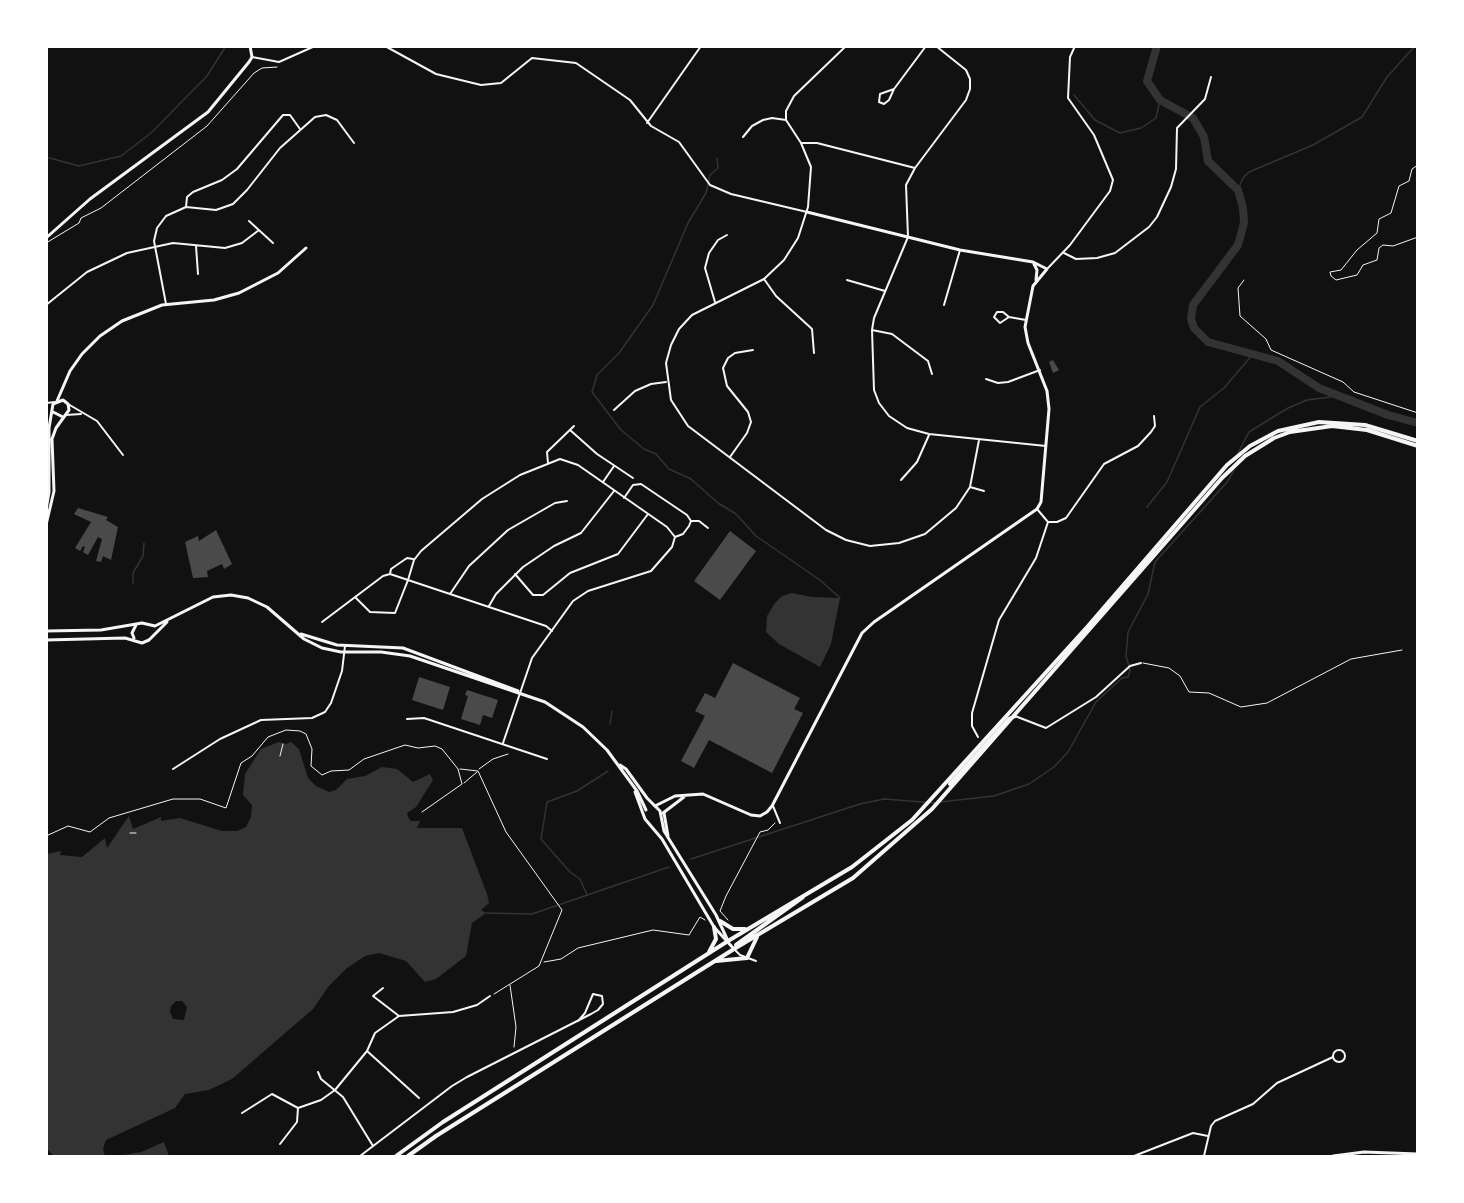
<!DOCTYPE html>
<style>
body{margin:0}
#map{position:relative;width:1464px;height:1203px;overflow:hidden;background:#111;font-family:Rubik,sans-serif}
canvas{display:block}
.frame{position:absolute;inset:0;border:48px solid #fff;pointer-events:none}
</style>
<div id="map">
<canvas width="1464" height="1203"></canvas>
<div class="frame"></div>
</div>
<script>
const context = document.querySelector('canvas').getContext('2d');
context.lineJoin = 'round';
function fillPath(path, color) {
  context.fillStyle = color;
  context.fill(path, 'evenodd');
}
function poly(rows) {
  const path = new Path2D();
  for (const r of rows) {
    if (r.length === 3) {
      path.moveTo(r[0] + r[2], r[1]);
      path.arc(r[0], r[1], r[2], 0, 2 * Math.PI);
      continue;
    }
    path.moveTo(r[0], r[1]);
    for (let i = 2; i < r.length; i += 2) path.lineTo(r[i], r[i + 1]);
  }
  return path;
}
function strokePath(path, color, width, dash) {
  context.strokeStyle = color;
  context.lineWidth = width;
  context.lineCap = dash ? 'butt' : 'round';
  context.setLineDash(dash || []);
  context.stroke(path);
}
const water = poly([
 [792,593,812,597,840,598,831,644,820,667,779,644,766,632,767,616,775,603,782,596],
 [279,742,286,744,291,742,299,749,308,778,316,786,329,792,336,790,347,779,365,776,382,767,397,769,413,782,430,774,433,780,416,807,407,813,408,817,411,821,420,821,417,828,462,828,487,894,489,903,481,910,486,913,472,923,466,956,436,979,425,982,406,961,379,953,365,956,347,968,328,987,313,1009,232,1079,209,1090,185,1094,175,1108,106,1140,103,1149,105,1156,54,1156,47,1149,47,854,61,851,60,855,82,857,105,838,107,848,129,816,133,829,161,817,161,821,180,818,222,831,237,831,246,827,251,817,252,805,243,795,245,774,261,749],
 [176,1001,182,1001,187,1007,184,1020,173,1019,170,1012,171,1006],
 [164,1142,169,1156,118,1156,141,1152]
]);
const stream = poly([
 [1074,95,1095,120,1120,133,1141,128,1156,118,1160,100],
 [46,157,79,166,121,156,151,133,207,76,226,46],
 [717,158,718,168,710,175,706,193,688,223,653,305,619,353,597,375,592,392,621,430,644,449,656,454,669,469,691,479,718,503,736,514,756,536,820,580,840,598],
 [1238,190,1243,178,1249,172,1313,145,1362,117,1387,77,1415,46],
 [1238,453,1249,432,1288,408,1307,400,1338,396],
 [1147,507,1167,482,1200,407,1224,388,1253,354],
 [133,583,133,573,143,556,144,543],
 [610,724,612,711],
 [940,802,994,796,1029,784,1054,767,1068,752,1096,702,1122,678,1128,677,1130,670,1126,656,1128,632,1148,594,1155,562,1228,481,1234,470],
 [691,859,860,804,884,799,935,803],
 [587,895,580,879,570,872,541,839,547,802,577,791,608,771],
 [486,913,532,914,669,867]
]);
const river = poly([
 [1157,46,1147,81,1160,100,1193,118,1204,137,1208,161,1238,190,1243,208,1244,223,1238,245,1193,305,1191,319,1194,328,1208,342,1278,361,1319,388,1388,415,1418,423]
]);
const building = poly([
 [1053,360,1059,370,1053,373,1049,362],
 [78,508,108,517,106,520,118,527,111,560,103,556,101,562,96,561,102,539,98,537,88,555,83,552,85,547,83,546,80,551,75,548,91,522,74,514],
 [216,530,232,564,224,569,222,564,207,571,208,577,193,578,185,542,198,536,199,541],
 [730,531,756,551,720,600,694,581],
 [733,663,800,698,794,709,803,713,772,773,709,740,694,768,681,761,705,716,695,711,705,693,715,698],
 [419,677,450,687,443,710,412,700],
 [467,690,498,700,492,718,483,715,480,725,461,719,468,696,465,695]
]);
const path = poly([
 [1418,165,1412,169,1409,181,1399,186,1391,213,1379,219,1377,233,1357,250,1341,270,1330,272,1331,276,1336,280,1357,275,1363,265,1377,260,1379,248,1383,245,1393,246,1418,237],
 [46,243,79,223,81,218,101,208,207,126,254,73,262,68,277,67],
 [1244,280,1238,288,1240,316,1266,339,1271,350,1343,382,1354,392,1418,413],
 [280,756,283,744],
 [460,769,478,771,506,832,562,910,539,966,494,994],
 [479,769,493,759,508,754],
 [464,783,477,772],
 [130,833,136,833],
 [46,836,68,826,90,832,109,818,173,799,200,799,226,808,241,763,252,756,268,737,286,730,300,731,306,734,312,749,311,766,322,775,331,771,349,770,364,759,405,745,418,748,435,746,442,749,458,769,462,784,422,812],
 [728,920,720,911,726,896,760,832,768,830,775,823],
 [544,962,561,959,578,948,653,930,689,935,700,917,705,920],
 [510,985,516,1027,514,1047]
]);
const service = poly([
 [1143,663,1169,668,1180,676,1189,692,1209,693,1241,707,1267,703,1351,659,1402,650]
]);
const minor = poly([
 [385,46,436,74,481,85,501,83,532,58,576,63,630,100,651,126,679,142,710,185,731,194,807,212],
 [846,46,794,96,786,111,786,120,801,143,811,167,808,207,798,238,784,260,764,279,692,315,679,329,671,345,666,363,671,400,688,426,826,530,846,540,870,546,899,543,925,534,956,508,970,487,979,440],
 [936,46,966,70,970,79,970,89,966,100,915,168,906,185,908,237,874,318,872,330,874,390,879,403,889,416,907,428,929,434,1046,446],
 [252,57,279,62,315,46],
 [894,89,880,94,879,102,884,104,889,100,894,89,926,46],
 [647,123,701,46],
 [743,137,752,126,763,120,772,118,786,120],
 [801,143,817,143,915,168],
 [186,207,187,197,193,192,222,180,237,169,283,115,290,115,300,129],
 [249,221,273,243],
 [196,246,198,274],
 [1064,253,1076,259,1097,258,1115,253,1149,227,1157,217,1171,187,1176,169,1177,128,1205,99,1211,77],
 [1048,268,1070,245,1110,191,1113,180,1094,135,1068,98,1070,57,1075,46],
 [764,279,776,296,812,329,814,353],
 [847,280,885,291],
 [715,302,705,268,709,253,718,240,727,235],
 [166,304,154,241,157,228,166,216,186,207,216,210,233,204,247,190,280,148,315,117,326,115,337,120,354,143],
 [46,305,87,272,127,253,173,243,225,248,242,243,259,230],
 [944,305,960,250],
 [1009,317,1000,323,994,317,997,312,1003,312,1009,317,1026,320],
 [872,330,892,334,928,361,932,374],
 [986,379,998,383,1008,382,1040,370],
 [46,403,55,402],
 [68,404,97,421,123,455],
 [614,410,635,391,651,384,666,382],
 [66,415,81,414],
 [570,430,597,454,633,478],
 [730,457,747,433,751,422,748,412,727,386,723,368,728,358,735,353,753,350],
 [548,463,547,452,574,426],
 [901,480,917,462,929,435],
 [603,482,614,466],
 [970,487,984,491],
 [624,498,633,485,641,484,687,515,691,521,689,526,683,534,675,537],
 [1037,509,1048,522,1057,522,1066,518,1104,464,1138,446,1151,432,1155,426,1154,416],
 [691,521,699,521,708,528],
 [515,574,533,595,543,595,570,573,618,554,648,514],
 [450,594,469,566,508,530,555,503,567,501],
 [355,597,370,612,395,613,408,580,390,574],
 [489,606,496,594,523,567,554,546,581,533,614,491],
 [322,622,383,576,390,574,391,569,407,558,413,559],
 [552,631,546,626,408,580,414,560,421,551,482,499,520,475,560,459,578,465,667,527,675,537],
 [1015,716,1046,728,1096,697,1130,666,1141,663],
 [407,719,424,718,547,759],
 [978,737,972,726,972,713,999,620,1036,558,1048,522],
 [503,743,532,658,573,601,588,591,651,571,672,547,675,537],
 [173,769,220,739,261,720,312,718,325,712,331,703,342,671,345,646],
 [773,806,780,823],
 [734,949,740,955,756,961],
 [383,988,373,996,399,1016],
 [1339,1056,6],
 [367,1051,419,1098],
 [318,1072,321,1079,343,1097,373,1146],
 [298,1108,321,1100,335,1090,367,1051,375,1033,399,1016,453,1012,477,1005,490,996],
 [242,1113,272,1094,298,1108],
 [280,1144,297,1122,298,1108],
 [360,1156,452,1086,467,1077,591,1014,598,1010,603,1004,602,996,593,994,585,1013,578,1021],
 [1134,1156,1193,1133,1208,1136],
 [1204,1156,1211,1126,1215,1121,1253,1104,1277,1083,1333,1057]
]);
const tertiary = poly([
 [46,238,90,199,208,112,249,62,252,57,250,46],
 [1034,264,1037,270,1036,280],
 [57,401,70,371,82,354,100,336,122,321,162,305,214,300,239,293,278,273,306,248],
 [53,412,63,417],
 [46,510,49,492,49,428,53,404,63,400,68,404,69,410,56,428,52,439,54,491,46,525],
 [655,806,675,796,703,794,751,815,760,816,767,812,772,806,862,633,874,622,1037,509,1041,502,1049,409,1047,391,1028,343,1025,327,1033,286,1047,269,1033,262,960,250,807,212],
 [663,813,684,797],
 [1333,1156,1364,1152,1418,1154]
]);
const secondary = poly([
 [46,631,101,630,142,623,155,626,213,597,231,595,248,598,267,607,304,639,322,648,341,652,381,652,410,656,545,702,583,727,607,750,637,791,646,810],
 [301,634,337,645,403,648,518,691],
 [134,638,132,633,136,625],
 [46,640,125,638,142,643,149,640,167,622],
 [620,765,626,769,647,798,660,811,664,831,716,915,728,941],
 [635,792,645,819,662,839,714,927,734,949],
 [664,813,668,836]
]);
const trunk = poly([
 [950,784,1009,719,1015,716],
 [720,921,733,929,745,929],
 [728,941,852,867,912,820,1088,626,1227,465,1250,446,1278,431,1319,422,1365,425,1418,441],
 [736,945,803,897],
 [734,949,853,878,932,809,1222,478,1245,456,1274,438,1290,432,1332,426,1367,430,1418,446],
 [747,958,757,937]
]);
const motorway = poly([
 [709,952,716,939,714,927],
 [716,961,747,958],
 [396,1156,443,1122,728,941],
 [408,1156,436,1136,734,949]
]);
fillPath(water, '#333');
strokePath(stream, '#333', 1.5);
strokePath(river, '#333', 8);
fillPath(building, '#4a4a4a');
strokePath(path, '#f5f5f5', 1);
strokePath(service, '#f5f5f5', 1);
strokePath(minor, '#f5f5f5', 2);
strokePath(tertiary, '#f5f5f5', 3);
strokePath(secondary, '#f5f5f5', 3);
strokePath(trunk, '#f5f5f5', 4);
strokePath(motorway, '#f5f5f5', 4);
</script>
